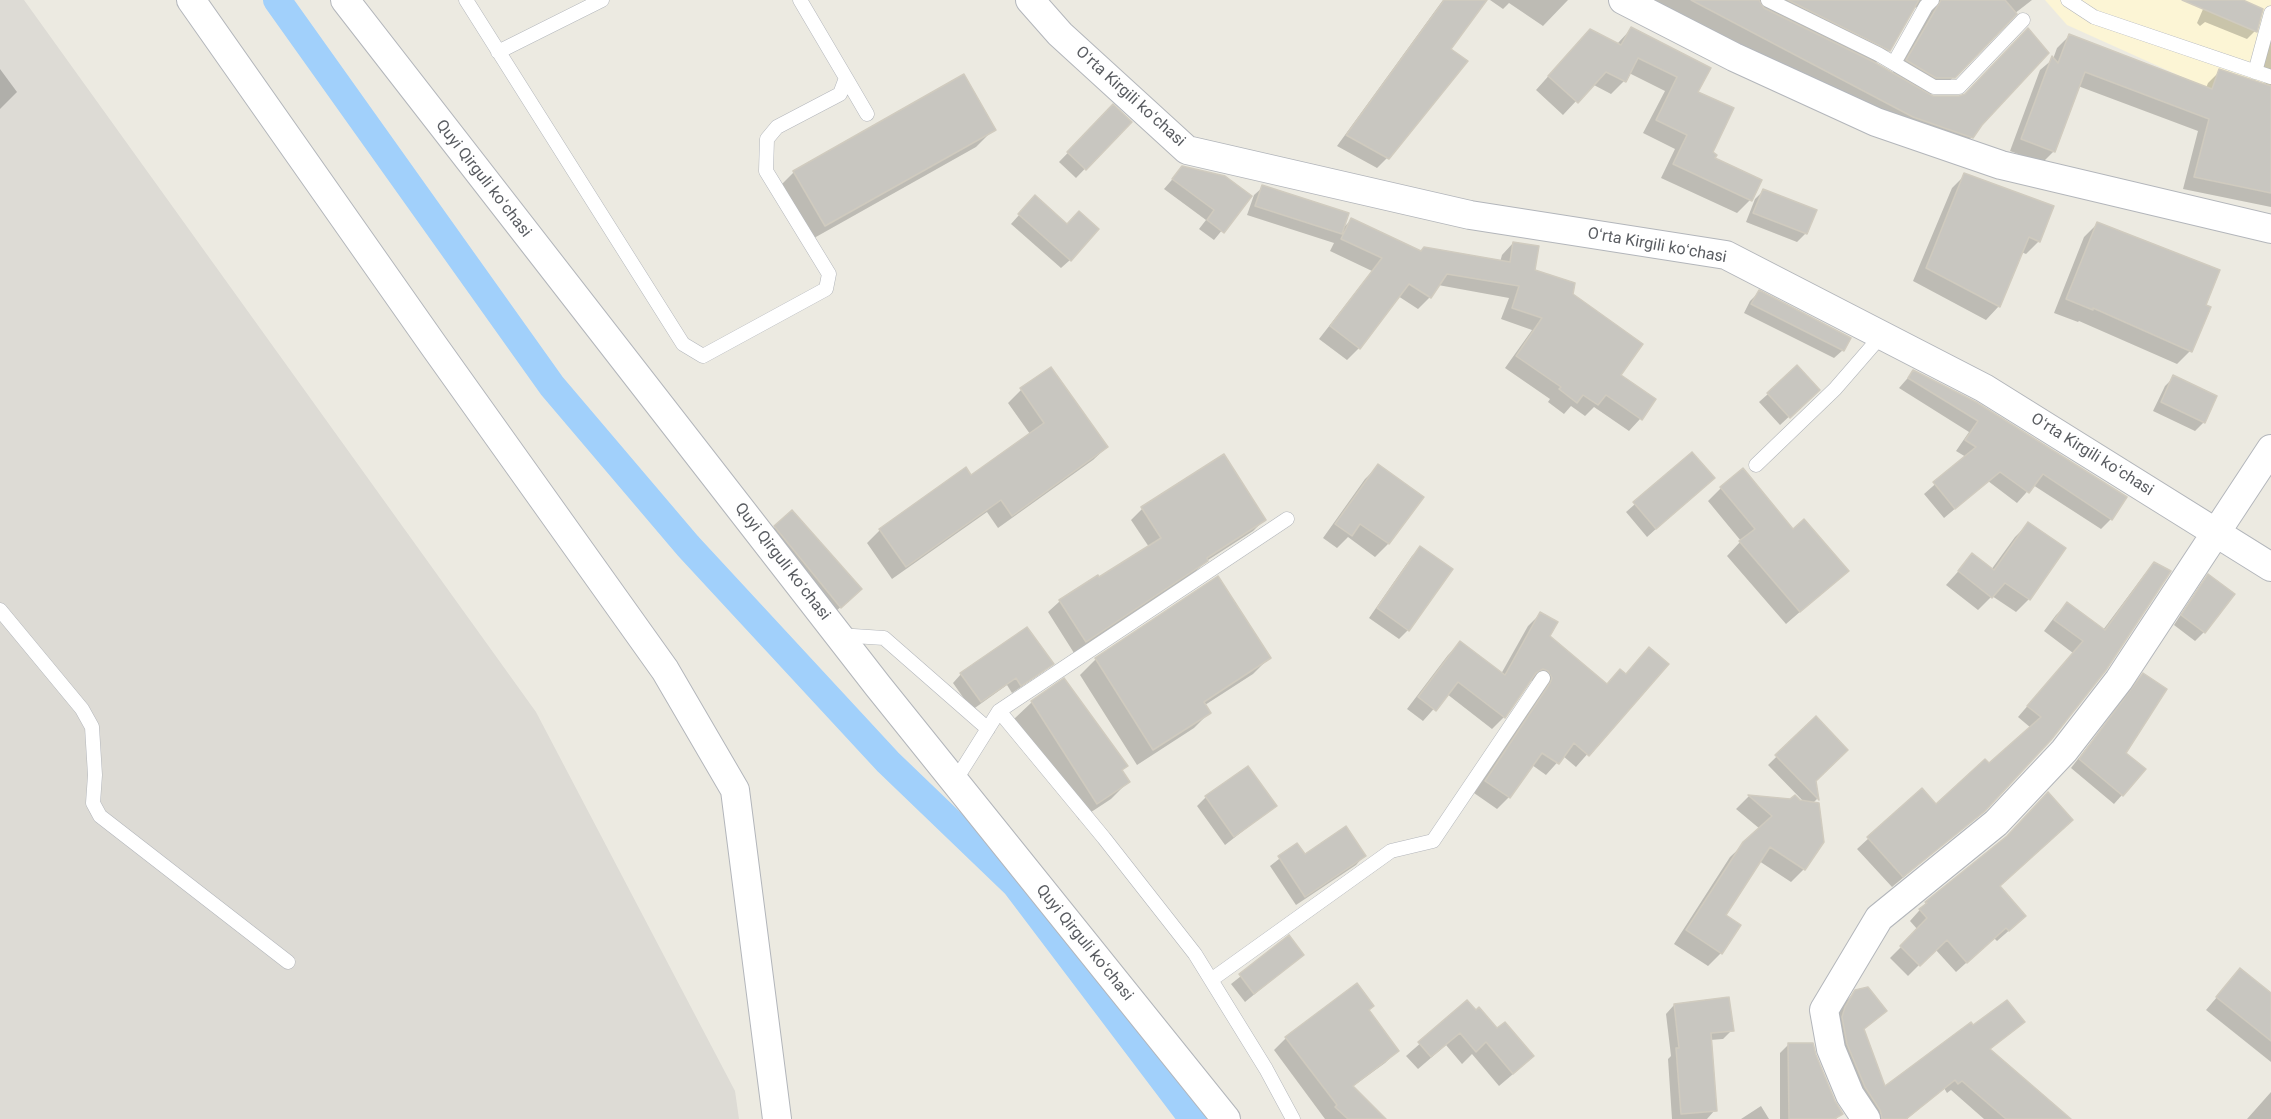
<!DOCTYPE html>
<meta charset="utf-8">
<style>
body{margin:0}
canvas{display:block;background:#eceae1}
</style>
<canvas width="2271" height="1119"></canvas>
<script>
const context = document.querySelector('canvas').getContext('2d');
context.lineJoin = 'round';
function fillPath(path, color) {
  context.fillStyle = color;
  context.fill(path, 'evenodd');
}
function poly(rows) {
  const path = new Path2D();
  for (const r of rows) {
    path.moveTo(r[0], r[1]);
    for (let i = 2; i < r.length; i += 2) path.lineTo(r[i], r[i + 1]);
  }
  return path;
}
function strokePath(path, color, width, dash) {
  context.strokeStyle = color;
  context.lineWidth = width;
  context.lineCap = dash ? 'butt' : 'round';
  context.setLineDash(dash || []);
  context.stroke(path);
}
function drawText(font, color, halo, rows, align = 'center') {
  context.font = font + ' Roboto,sans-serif';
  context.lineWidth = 4.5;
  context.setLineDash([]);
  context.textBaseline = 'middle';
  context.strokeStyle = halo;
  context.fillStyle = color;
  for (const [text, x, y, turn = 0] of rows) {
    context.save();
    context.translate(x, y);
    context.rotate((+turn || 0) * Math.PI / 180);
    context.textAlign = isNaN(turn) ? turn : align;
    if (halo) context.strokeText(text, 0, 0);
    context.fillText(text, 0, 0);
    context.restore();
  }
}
const commercial = poly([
 [2045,0,2271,0,2271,117,2067,25]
]);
const industrial = poly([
 [0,0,24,0,536,712,735,1091,739,1119,0,1119]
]);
const shadow = poly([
 [1443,0,1485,0,1449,49,1387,158,1377,168,1337,146],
 [1490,0,1568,0,1543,26,1509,3,1503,9],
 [1641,0,2032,0,2014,14,1937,94,1927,94,1933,97,1959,98,1981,124,1972,137,1956,154],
 [1918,7,1917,30,1892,74,1875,64,1889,50,1913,8],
 [2207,0,2239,0,2255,31,2247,39,2205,22,2200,26,2197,23],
 [2271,26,2271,207,2183,189,2198,131,2078,86,2054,151,2042,163,2010,151,2040,70,2053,59,2057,48,2069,36,2206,88,2208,83,2220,71,2268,87,2265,83,2258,79],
 [1631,29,1696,92,1713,159,1750,200,1737,213,1661,178,1675,149,1643,133,1665,91,1629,73,1624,81,1611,94,1592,84,1563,115,1536,90,1577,44,1617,44],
 [0,69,17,92,0,109],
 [1113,106,1130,122,1076,178,1059,162],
 [994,129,976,147,807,242,777,189,794,172],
 [1183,167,1250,196,1214,240,1199,229,1206,220,1164,189],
 [1965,175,2039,241,2026,254,2021,252,1999,306,1986,320,1913,281,1952,188],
 [1263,187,1342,229,1351,220,1421,252,1500,262,1502,255,1513,243,1533,271,1571,294,1619,375,1654,400,1640,419,1629,431,1594,407,1585,416,1571,406,1564,414,1548,402,1550,399,1505,368,1532,330,1501,319,1509,298,1438,285,1430,297,1418,309,1398,296,1359,348,1347,360,1319,339,1372,271,1330,251,1334,243,1247,215,1254,195],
 [1764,190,1806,233,1797,242,1746,222,1755,199],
 [1027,206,1067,226,1070,260,1061,268,1011,224],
 [2098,223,2204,306,2190,351,2177,364,2079,321,2078,322,2054,313,2084,237],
 [1759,292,1843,350,1834,358,1744,313,1750,301],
 [1051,369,1107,447,1093,460,998,528,987,512,892,579,867,543,880,530,971,477,1030,434,1008,403,1021,390],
 [1913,372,2111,519,2101,529,2033,485,2017,503,1988,481,1944,518,1924,494,1966,457,1956,451,1969,432,1899,388],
 [2174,377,2204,422,2195,431,2153,411,2165,386],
 [1768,394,1809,398,1780,425,1759,402],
 [1692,454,1713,478,1647,537,1626,512],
 [1378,466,1421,497,1388,544,1375,557,1348,537,1337,548,1323,538,1365,479],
 [1721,488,1793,531,1847,571,1786,624,1727,556,1741,541,1708,501],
 [1142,509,1264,520,1253,531,1205,562,1195,572,1074,653,1048,612,1060,601,1149,547,1131,520],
 [2028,524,2029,599,2016,612,1992,596,1978,610,1946,585,1973,555,1991,570,2015,537],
 [775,527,852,598,831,615,767,536],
 [1421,548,1408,630,1399,639,1369,618,1412,556],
 [2154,564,1984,810,1892,887,1857,849,1921,790,1936,806,1989,766,2031,728,2018,717,2073,653,2044,631,2056,615,2067,604,2103,630,2144,575],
 [2209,576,2204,632,2195,641,2174,625,2200,585],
 [1540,614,1549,636,1606,685,1625,675,1637,661,1666,664,1576,767,1563,756,1546,775,1532,765,1509,797,1497,809,1474,793,1539,696,1541,691,1537,683,1530,680,1504,717,1492,729,1447,694,1423,721,1407,709,1448,655,1460,643,1501,674,1528,626],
 [1269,658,1253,674,1205,705,1210,712,1194,728,1137,765,1080,675,1096,659],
 [1052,664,1043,672,1012,693,1007,685,972,710,953,683,961,674],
 [2143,675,2124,753,2122,795,2114,804,2071,768],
 [1032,702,1121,771,1128,782,1111,799,1079,820,1014,719],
 [1816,718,1815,781,1817,799,1813,803,1804,869,1791,882,1759,861,1724,915,1721,953,1708,966,1674,944,1730,857,1760,829,1736,809,1749,796,1804,802,1768,765],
 [1206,797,1275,806,1225,845,1197,806],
 [1297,845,1304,856,1364,856,1356,865,1296,905,1270,866],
 [1998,887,2013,927,1997,941,1994,938,1956,972,1935,949,1908,976,1890,958,1918,930,1910,921,1926,903],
 [1289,938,1302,955,1245,1002,1231,984],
 [2240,970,2271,995,2271,1062,2206,1010],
 [1856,991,1885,1011,1863,1030,1884,1088,1973,1027,2023,1022,1989,1050,2069,1119,1984,1119,1951,1090,1947,1093,1944,1088,1907,1119,1869,1119,1836,1018,1845,1002],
 [1467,1002,1519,1069,1499,1086,1472,1054,1462,1064,1446,1045,1418,1069,1406,1056],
 [1674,1005,1732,1030,1723,1039,1710,1040,1715,1110,1707,1119,1672,1119,1668,1059,1671,1056,1666,1014],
 [1368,1010,1397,1051,1385,1063,1352,1087,1384,1119,1325,1119,1274,1050,1286,1038],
 [1788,1045,1841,1114,1836,1119,1780,1119,1780,1053],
 [2271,1092,2271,1119,2247,1119],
 [1761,1106,1769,1119,1741,1119]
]);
const canal = poly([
 [277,0,552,386,688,546,888,762,1016,885,1193,1119]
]);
const building = poly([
 [1444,0,1487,0,1451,49,1468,61,1389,159,1346,135,1444,0],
 [1691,0,1759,0,1764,8,1874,62,1933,96,1959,96,1965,94,2028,28,2049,53,1982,125,1973,138,1913,117,1691,0],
 [1788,0,1919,0,1890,51,1788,0],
 [1941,0,2005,0,2017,14,1955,78,1936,78,1906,60,1941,0],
 [2182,0,2243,0,2263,9,2257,32,2182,0],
 [1631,27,1711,68,1698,92,1734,108,1713,152,1717,155,1715,158,1762,180,1752,201,1673,164,1687,135,1656,120,1677,77,1638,58,1626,82,1606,72,1578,103,1548,76,1590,29,1621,45,1631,27],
 [2069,34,2212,89,2219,69,2271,86,2271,193,2194,177,2209,119,2085,72,2055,152,2021,139,2052,56,2058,63,2069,34],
 [964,74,996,130,825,226,793,171,964,74],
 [1113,104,1132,122,1086,170,1067,152,1113,104],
 [1182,166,1225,176,1252,196,1224,233,1207,220,1214,210,1172,179,1182,166],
 [1964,173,2054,206,2040,242,2029,237,2000,307,1926,268,1964,173],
 [1262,185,1349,213,1342,234,1255,206,1262,185],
 [1763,189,1817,210,1807,234,1753,213,1763,189],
 [1035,195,1067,224,1079,211,1099,229,1071,261,1018,214,1035,195],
 [1351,218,1421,251,1424,247,1510,262,1513,242,1539,246,1535,270,1575,283,1573,294,1643,344,1621,375,1656,399,1642,420,1606,395,1598,405,1583,395,1577,403,1559,389,1561,387,1516,356,1542,318,1512,308,1519,286,1447,274,1431,298,1409,284,1360,349,1330,326,1382,258,1341,239,1351,218],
 [2097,222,2220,270,2206,305,2211,307,2192,352,2093,308,2093,310,2066,299,2097,222],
 [1759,290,1851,338,1844,351,1751,304,1759,290],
 [1797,365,1820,390,1790,418,1767,393,1797,365],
 [1051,367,1108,447,1012,516,1001,500,906,567,879,529,966,467,971,475,1044,423,1020,388,1051,367],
 [1913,370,1976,402,2127,497,2112,520,2043,474,2029,493,2000,472,1955,509,1933,482,1976,447,1965,440,1978,421,1908,378,1913,370],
 [2173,375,2217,396,2205,423,2161,402,2173,375],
 [1692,452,1715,478,1656,529,1633,502,1692,452],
 [1224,454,1266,520,1207,558,1208,561,1086,642,1059,600,1098,575,1099,577,1161,538,1141,507,1224,454],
 [1378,464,1424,497,1389,544,1360,524,1352,536,1335,524,1378,464],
 [1743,468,1793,529,1804,519,1849,571,1800,612,1739,541,1755,529,1720,487,1743,468],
 [792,510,862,589,841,608,774,526,792,510],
 [2028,522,2066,548,2030,600,2005,583,1992,598,1958,571,1972,553,1994,570,2028,522],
 [1420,546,1453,569,1409,631,1377,608,1420,546],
 [2154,562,2171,571,2106,670,2051,740,1985,811,1903,877,1867,837,1922,788,1936,804,1985,759,1989,763,2041,717,2027,706,2083,641,2054,620,2067,602,2105,630,2154,562],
 [2208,574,2235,594,2205,633,2181,615,2208,574],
 [1218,576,1271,658,1204,702,1211,713,1153,750,1095,658,1218,576],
 [1540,612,1558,622,1550,636,1607,684,1620,669,1626,674,1649,647,1669,664,1589,756,1574,743,1559,764,1542,753,1510,798,1485,781,1550,683,1552,678,1548,671,1543,669,1536,673,1505,718,1458,682,1436,711,1418,697,1460,641,1505,675,1540,612],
 [1027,627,1054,664,1021,686,1016,678,981,702,960,673,1027,627],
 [2143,673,2167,689,2126,753,2146,769,2123,796,2079,759,2143,673],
 [1064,678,1128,766,1122,770,1130,782,1097,804,1031,701,1064,678],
 [1816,716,1848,750,1816,781,1819,800,1775,755,1816,716],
 [1248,766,1277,806,1234,837,1205,796,1248,766],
 [2048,792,2073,820,2000,886,2026,916,2009,931,2006,928,1967,963,1947,940,1920,966,1900,946,1927,918,1919,909,1927,903,1925,902,2007,836,2048,792],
 [1748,795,1790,799,1795,795,1800,800,1819,803,1824,842,1805,870,1770,847,1726,915,1741,925,1722,954,1686,930,1743,842,1772,816,1748,795],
 [1346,826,1366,856,1305,897,1278,856,1297,843,1305,854,1346,826],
 [1289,935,1304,955,1254,994,1239,974,1289,935],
 [2240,968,2271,993,2271,1041,2216,997,2240,968],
 [1357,983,1374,1006,1369,1010,1399,1051,1353,1086,1386,1119,1348,1119,1335,1107,1337,1105,1285,1037,1357,983],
 [1868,987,1887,1011,1864,1029,1885,1086,1971,1022,1973,1025,2007,1000,2025,1022,1990,1049,2071,1119,2006,1119,1962,1081,1958,1084,1955,1080,1906,1119,1882,1119,1880,1110,1865,1087,1847,1044,1842,1017,1845,1007,1855,990,1868,987],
 [1729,997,1734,1031,1711,1033,1717,1111,1681,1114,1676,1048,1679,1048,1674,1004,1729,997],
 [1467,1000,1476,1010,1479,1007,1497,1028,1505,1022,1534,1056,1513,1074,1486,1042,1476,1052,1460,1033,1431,1057,1418,1042,1467,1000],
 [1788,1043,1813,1043,1816,1055,1835,1101,1843,1114,1834,1119,1789,1119,1788,1043]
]);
const lane = poly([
 [466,0,683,344,703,356,826,289,829,274,766,171,767,139,777,127,840,94,846,78,800,0],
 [1768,0,1878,54,1934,87,1959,87,2023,20],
 [2068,0,2094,17,2271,77],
 [498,52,602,0],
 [1894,63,1926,6,1932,0],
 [2255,72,2271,13],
 [846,78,867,114],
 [1756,465,1835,389,1881,336],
 [0,610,82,709,92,727,95,775,93,803,100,816,288,962],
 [838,635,884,638,988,729],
 [999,711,1104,838,1195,954,1266,1069,1293,1119],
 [955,781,999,711,1287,519],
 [1211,980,1391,851,1433,841,1543,678]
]);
const street = poly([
 [191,0,434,346,665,670,735,790,777,1119],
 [345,0,878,686,1226,1119],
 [1030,0,1060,34,1187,150,1470,215,1726,255,1984,388,2271,567],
 [1623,0,1734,57,1876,122,2001,165,2271,229],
 [1866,1119,1850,1095,1831,1049,1824,1010,1879,918,1996,823,2064,751,2119,680,2271,449]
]);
const streetNames = [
 ["Oʻrta Kirgili koʻchasi",1130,97,42],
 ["Quyi Qirguli koʻchasi",483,179,52],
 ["Oʻrta Kirgili koʻchasi",1657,246,10],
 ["Oʻrta Kirgili koʻchasi",2092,455,32],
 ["Quyi Qirguli koʻchasi",782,562,52],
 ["Quyi Qirguli koʻchasi",1084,943,51]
];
fillPath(commercial, '#fcf5d5');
fillPath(industrial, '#dddbd5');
fillPath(shadow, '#0003');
strokePath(canal, '#a1d0fb', 28);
fillPath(building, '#c8c6c0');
strokePath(building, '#d0cbbf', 1.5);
strokePath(lane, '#b3b6bb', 15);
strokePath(street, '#b3b6bb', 30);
strokePath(lane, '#fff', 14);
strokePath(street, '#fff', 28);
drawText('16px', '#595c61', '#fff', streetNames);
</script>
